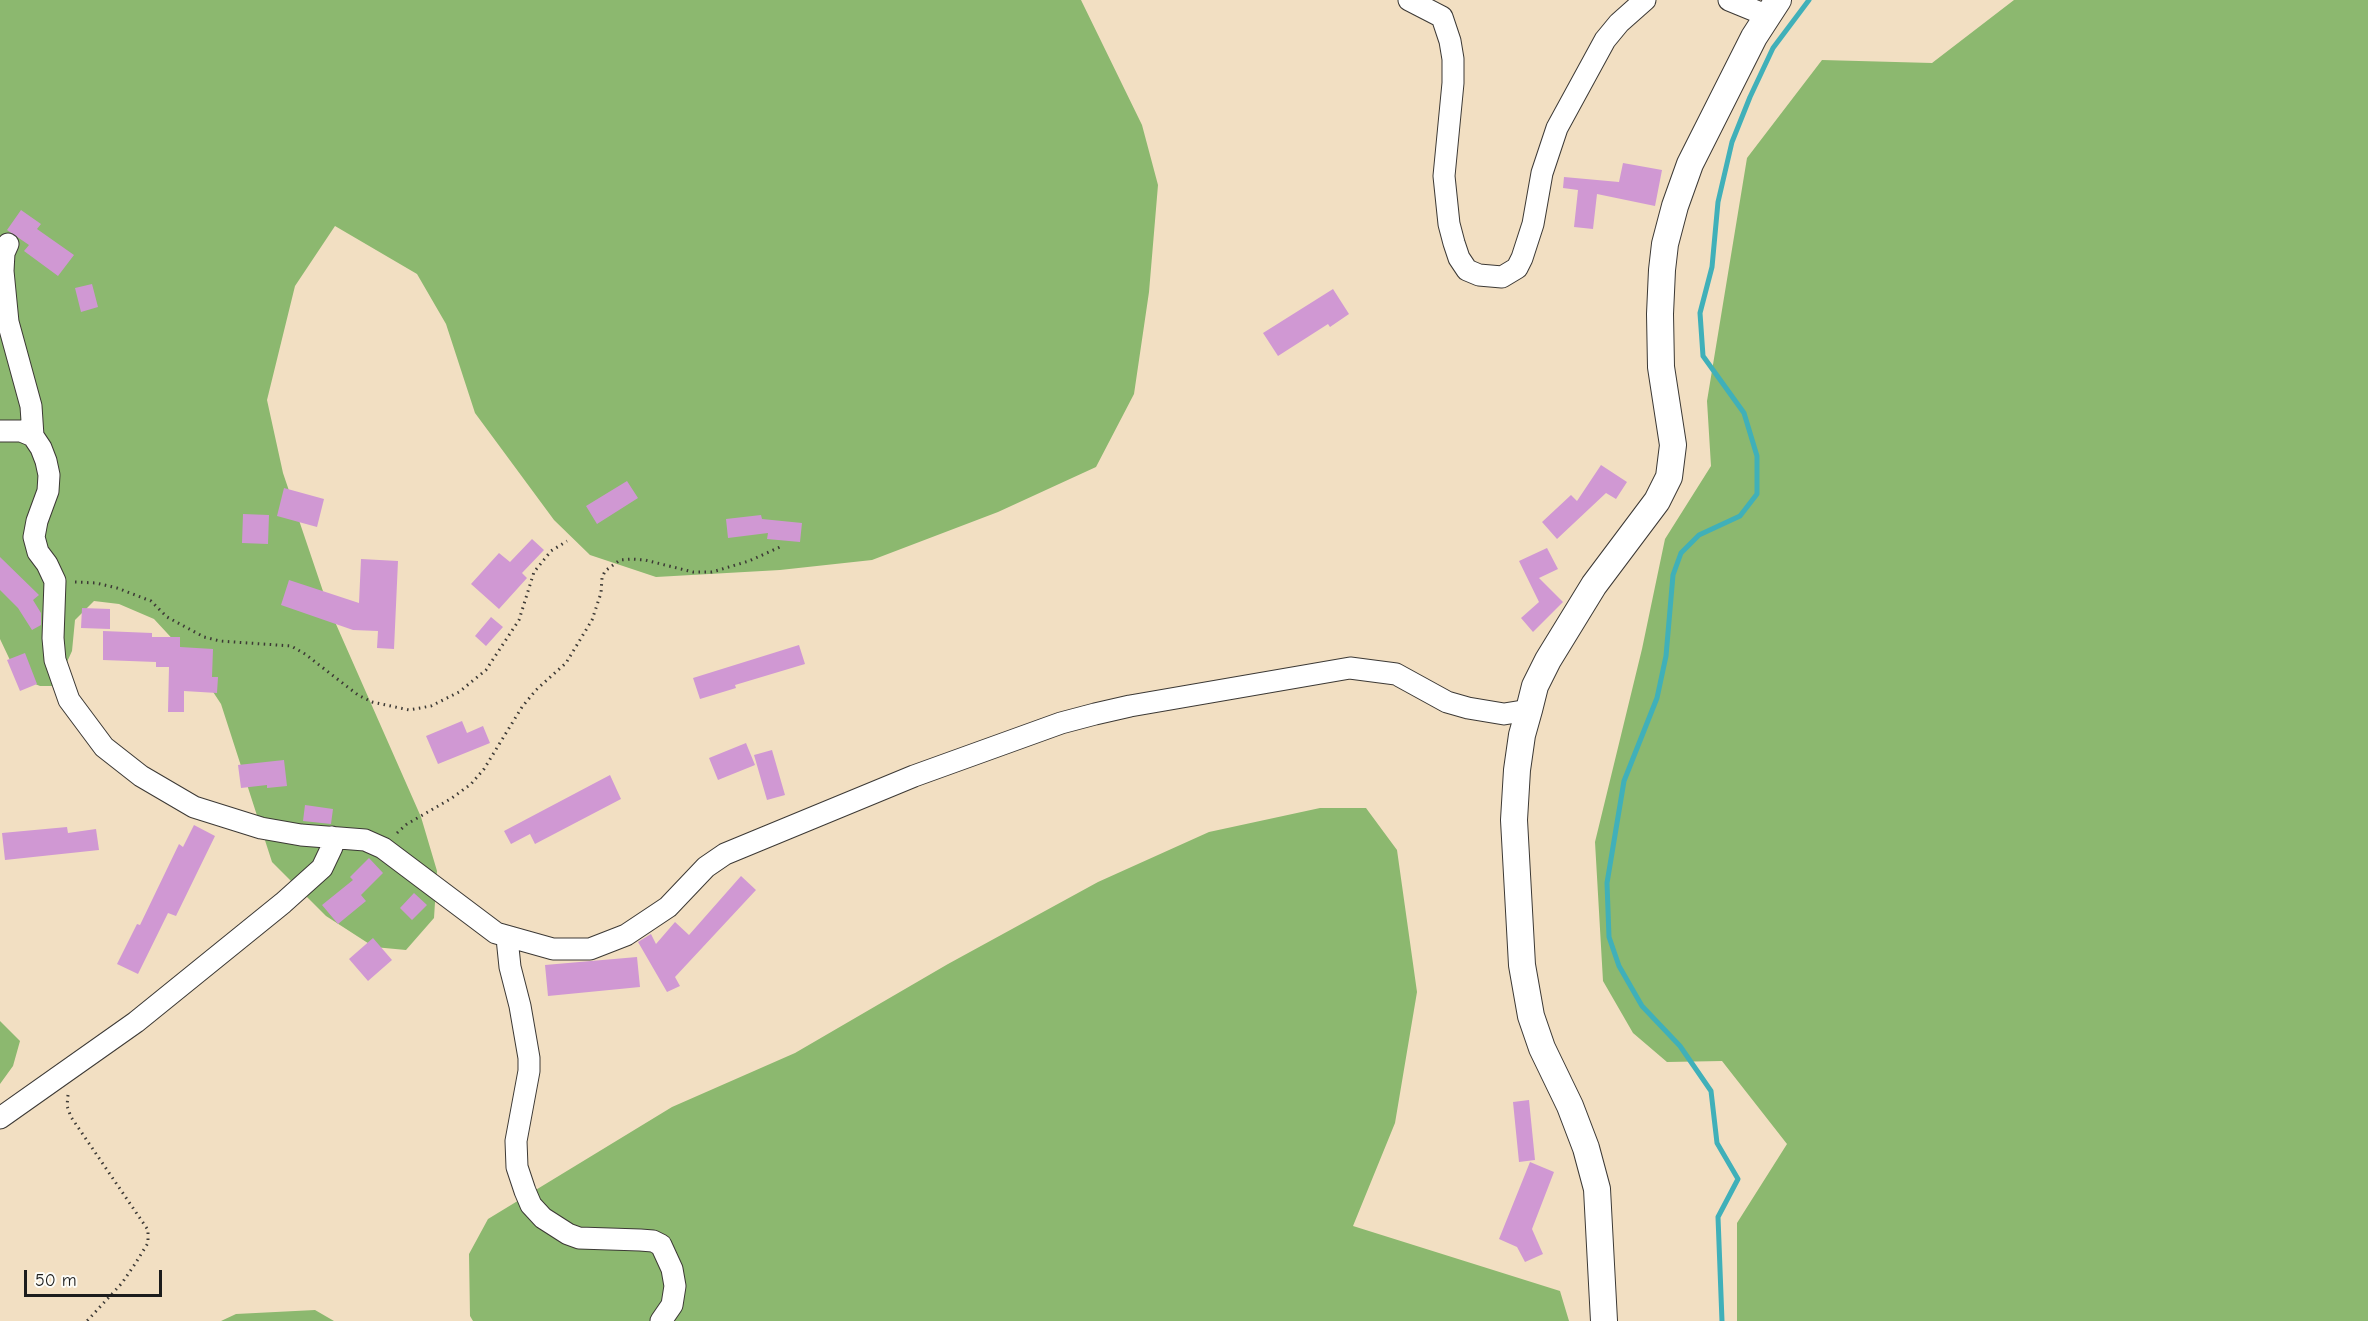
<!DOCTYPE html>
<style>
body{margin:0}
#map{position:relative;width:2368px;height:1321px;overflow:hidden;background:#f2dfc2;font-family:"Comic Neue",sans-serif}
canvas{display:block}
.scale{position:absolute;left:24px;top:1270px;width:138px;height:27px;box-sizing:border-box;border:3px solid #1c1c1c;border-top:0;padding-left:8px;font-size:18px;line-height:21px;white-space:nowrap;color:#1c1c1c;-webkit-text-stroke:4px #fdfcf7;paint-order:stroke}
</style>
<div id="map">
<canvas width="2368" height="1321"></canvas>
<div class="scale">50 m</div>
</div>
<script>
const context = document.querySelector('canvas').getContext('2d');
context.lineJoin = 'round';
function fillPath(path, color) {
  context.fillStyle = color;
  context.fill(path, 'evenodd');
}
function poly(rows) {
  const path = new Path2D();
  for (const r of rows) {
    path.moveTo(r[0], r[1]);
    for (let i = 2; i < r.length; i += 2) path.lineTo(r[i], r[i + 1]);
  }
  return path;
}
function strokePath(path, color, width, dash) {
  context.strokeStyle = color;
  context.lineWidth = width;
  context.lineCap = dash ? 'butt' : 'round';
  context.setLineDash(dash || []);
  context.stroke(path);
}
const forest = poly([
 [0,0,1081,0,1142,125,1158,185,1149,292,1134,394,1096,467,998,512,872,560,780,570,656,577,590,555,554,520,475,413,446,324,417,274,335,226,295,286,267,400,283,473,328,606,421,817,437,871,434,918,406,950,374,947,326,916,272,862,221,704,192,660,154,619,119,604,94,601,75,620,72,651,56,686,40,686,18,677,0,639],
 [2014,0,2368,0,2368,1321,1737,1321,1737,1223,1787,1144,1722,1061,1667,1062,1633,1033,1603,981,1595,842,1642,649,1665,539,1711,466,1707,401,1747,158,1822,60,1932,63],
 [1320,808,1366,808,1397,850,1417,992,1395,1123,1353,1226,1560,1291,1569,1321,473,1321,470,1316,469,1254,488,1219,672,1107,795,1053,948,964,1098,882,1209,832],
 [0,1021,20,1041,13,1066,0,1084],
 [315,1310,334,1321,221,1321,236,1314]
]);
const stream = poly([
 [1722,1321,1718,1217,1738,1179,1717,1143,1711,1091,1680,1046,1642,1006,1619,966,1609,937,1607,883,1624,781,1657,698,1666,656,1673,575,1681,553,1699,535,1740,516,1757,494,1757,456,1744,413,1703,356,1700,313,1712,267,1718,202,1732,142,1750,97,1773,48,1809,0]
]);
const building = poly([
 [1623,163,1662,170,1655,206,1597,194,1593,229,1574,227,1578,190,1563,188,1564,177,1619,182],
 [21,210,41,224,37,229,74,255,58,276,24,251,29,245,7,230],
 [92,284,98,307,81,312,75,288],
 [1333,289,1349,314,1330,327,1328,324,1278,356,1263,333],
 [1601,465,1627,482,1616,499,1606,493,1557,539,1542,522,1571,495,1577,501],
 [627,481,638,498,597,524,586,506],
 [284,488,324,499,317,527,277,516],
 [243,514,269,515,268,544,242,543],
 [761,515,762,519,802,523,800,542,767,539,768,533,728,538,726,519],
 [532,539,544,550,522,573,527,578,499,609,471,584,499,553,510,562],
 [1547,548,1558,569,1539,578,1563,602,1533,632,1521,618,1539,602,1519,561],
 [0,557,39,595,33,600,41,613,41,625,32,630,18,608,0,590],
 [361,559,398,561,394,649,377,648,378,631,353,630,281,605,289,580,359,603],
 [82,608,110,609,110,629,81,628],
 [491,617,503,627,486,646,475,636],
 [103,631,152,633,152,637,180,637,180,647,213,649,212,677,218,677,217,693,184,691,184,712,168,712,169,667,156,667,156,662,103,660],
 [799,645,805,664,735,685,736,688,700,699,693,678],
 [25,653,37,684,20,691,7,660],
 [462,721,467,733,483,726,490,743,438,764,426,736],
 [746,743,755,765,718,780,709,758],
 [772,750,785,795,767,800,754,755],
 [284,760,287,786,267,788,267,785,241,788,238,765],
 [610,775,621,799,535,844,530,834,511,844,504,831],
 [305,805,333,809,331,824,303,821],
 [194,825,215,836,176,916,168,913,138,974,117,964,137,924,140,925,179,844,183,847],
 [67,827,68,833,96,829,99,850,5,860,2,833],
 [369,858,383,873,361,895,366,901,338,924,322,905,353,880,350,877],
 [741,876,756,890,675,977,680,986,667,992,638,942,651,934,656,944,675,922,689,935],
 [414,893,427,905,412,920,400,908],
 [373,938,392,960,368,981,349,959],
 [637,957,640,987,548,996,545,965],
 [1529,1100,1535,1160,1519,1162,1513,1102],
 [1530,1162,1554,1172,1532,1229,1543,1254,1525,1262,1517,1247,1499,1239]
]);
const path = poly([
 [75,582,96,583,117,588,151,601,167,617,204,637,220,641,291,646,305,654,358,695,372,702,409,710,431,706,459,692,486,670,519,620,534,572,551,551,567,541],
 [397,833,407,824,452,798,471,784,484,769,522,707,536,690,566,663,592,620,601,593,602,578,605,571,620,560,631,559,645,560,693,572,712,572,749,561,780,547],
 [68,1095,67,1106,71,1117,148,1230,148,1243,135,1264,122,1283,87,1321]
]);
const minor = poly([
 [1409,0,1442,17,1450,41,1453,59,1453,83,1444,176,1449,224,1454,243,1459,258,1467,270,1479,275,1502,277,1517,268,1522,258,1533,224,1542,173,1557,128,1605,40,1619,23,1645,0],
 [1729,0,1768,16],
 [8,244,4,253,3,271,8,322,31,406,33,436],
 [0,431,21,431,33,436,41,448,46,461,49,475,48,491,37,521,34,537,38,552,47,564,55,581,53,638,55,660,69,700,104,747,141,776,194,807,261,828,301,835,365,840,383,848,496,933,553,949,590,949,626,935,668,907,706,867,725,854,914,776,1061,723,1095,714,1130,706,1350,668,1396,674,1447,702,1468,708,1504,714,1529,710],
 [507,938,510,967,520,1006,529,1058,529,1071,516,1141,517,1167,525,1191,531,1205,543,1218,568,1234,579,1238,640,1240,653,1241,661,1245,672,1269,675,1286,672,1305,661,1321],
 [0,1118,136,1022,283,903,322,868,332,847,332,837]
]);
const tertiary = poly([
 [1604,1321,1597,1189,1586,1148,1570,1106,1542,1048,1531,1016,1522,965,1514,820,1517,770,1522,735,1529,710,1535,686,1548,660,1594,585,1657,501,1669,477,1673,445,1661,367,1660,314,1662,270,1665,244,1675,206,1690,164,1754,37,1778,0]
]);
fillPath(forest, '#8cb86f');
strokePath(stream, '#40b0b9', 5);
fillPath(building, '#d098d3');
strokePath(minor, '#3c3935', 23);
strokePath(tertiary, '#3c3935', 28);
strokePath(path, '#3c3935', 3, [1.5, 4.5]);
strokePath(minor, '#fff', 21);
strokePath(tertiary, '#fff', 26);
</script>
